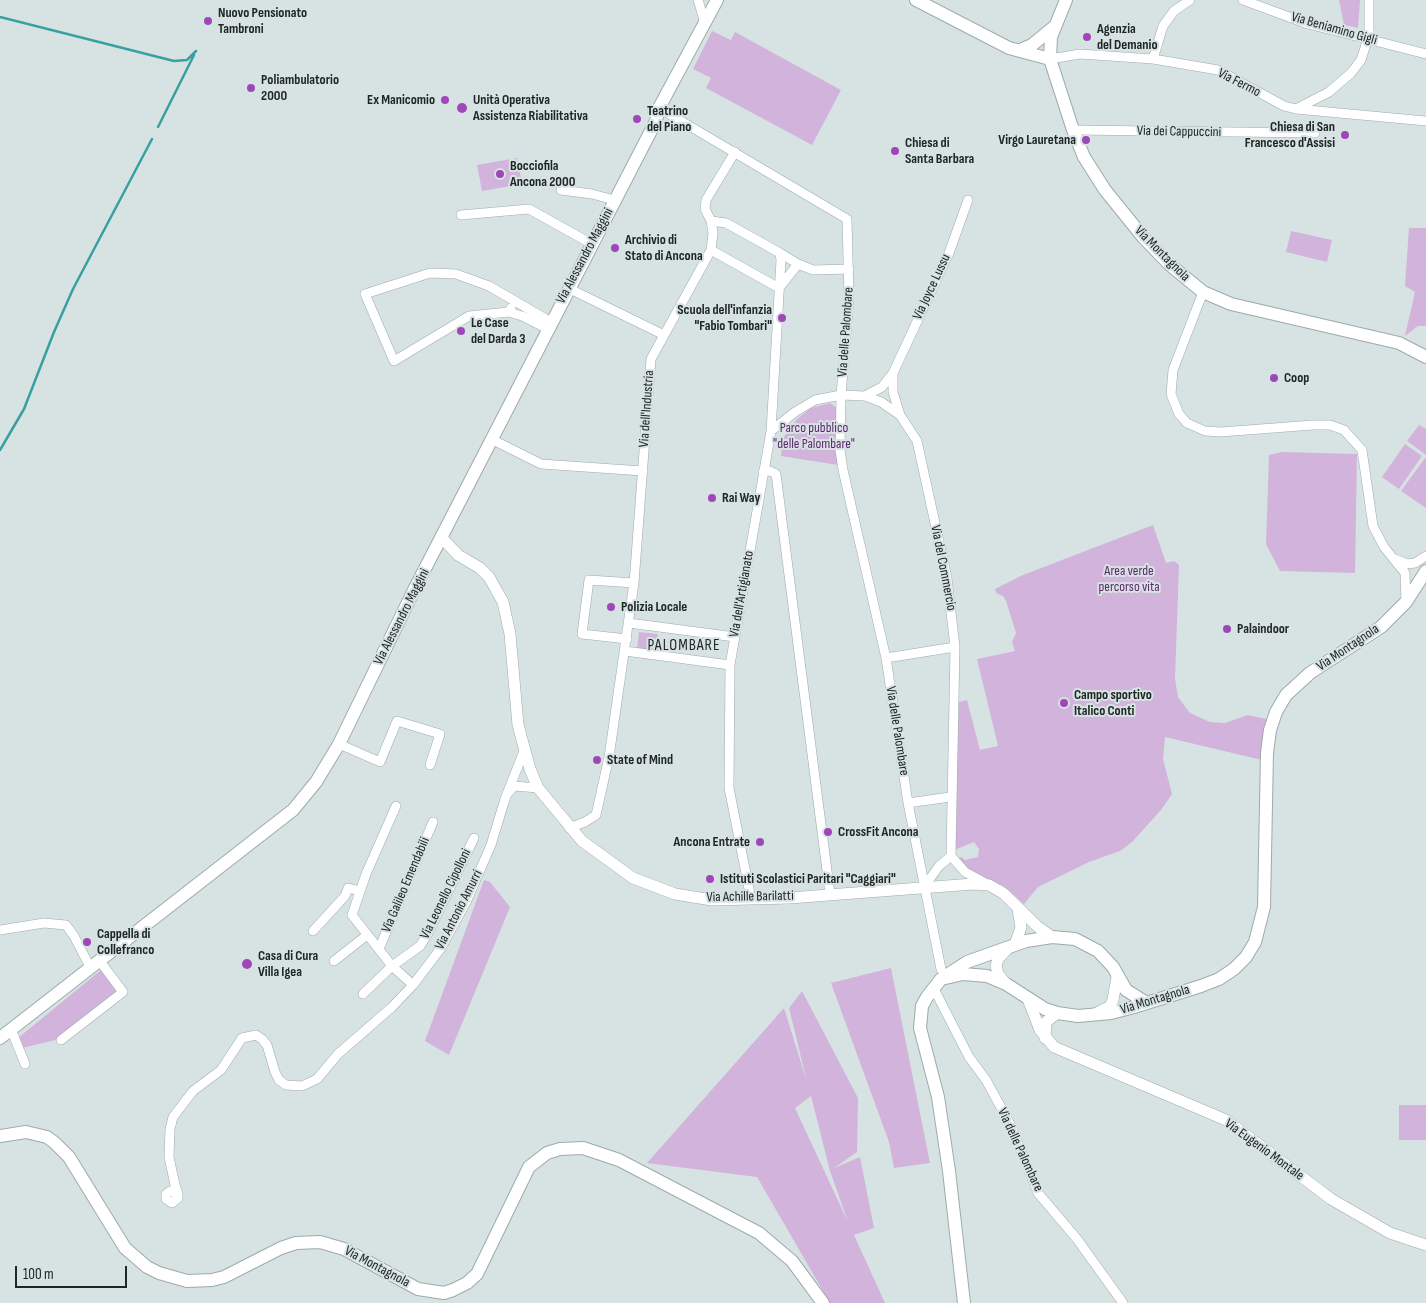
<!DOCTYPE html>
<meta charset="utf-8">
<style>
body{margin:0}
#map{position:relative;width:1426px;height:1303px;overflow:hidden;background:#d7e3e3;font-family:"Sofia Sans Condensed",sans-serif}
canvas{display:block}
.scale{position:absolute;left:15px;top:1266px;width:112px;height:22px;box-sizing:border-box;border:2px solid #202525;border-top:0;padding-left:6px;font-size:15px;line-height:18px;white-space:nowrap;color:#202525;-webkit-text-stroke:4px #d7e3e3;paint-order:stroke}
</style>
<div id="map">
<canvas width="1426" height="1303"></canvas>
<div class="scale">100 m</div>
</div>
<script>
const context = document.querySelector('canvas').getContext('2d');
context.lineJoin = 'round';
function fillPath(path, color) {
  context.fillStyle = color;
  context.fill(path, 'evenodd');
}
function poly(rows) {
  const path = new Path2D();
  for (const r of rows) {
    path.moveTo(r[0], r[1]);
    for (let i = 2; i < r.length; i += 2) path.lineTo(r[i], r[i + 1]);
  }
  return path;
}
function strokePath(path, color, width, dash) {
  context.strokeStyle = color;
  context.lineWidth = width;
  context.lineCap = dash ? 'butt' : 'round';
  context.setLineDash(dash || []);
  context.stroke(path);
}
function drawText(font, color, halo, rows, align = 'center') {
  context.font = font + ' "Sofia Sans Condensed",sans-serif';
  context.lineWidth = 4;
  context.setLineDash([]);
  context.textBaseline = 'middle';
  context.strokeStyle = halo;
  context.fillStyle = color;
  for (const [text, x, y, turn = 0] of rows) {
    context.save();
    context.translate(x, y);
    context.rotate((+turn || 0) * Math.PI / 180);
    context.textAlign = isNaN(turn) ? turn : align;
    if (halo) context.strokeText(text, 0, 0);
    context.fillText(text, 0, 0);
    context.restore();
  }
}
const green = poly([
 [1339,0,1360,0,1358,28,1344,25],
 [712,31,731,40,735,32,841,90,812,145,706,88,711,78,693,69],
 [517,158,522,184,482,191,477,165],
 [1409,228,1426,228,1426,326,1418,326,1405,336,1415,292,1405,286],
 [1291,231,1332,240,1327,262,1286,252],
 [830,403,837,408,838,465,781,456,784,437,797,419,811,408],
 [1419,425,1426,429,1426,455,1407,441],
 [1405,444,1422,456,1399,489,1382,477],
 [1282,452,1357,454,1355,573,1280,571,1266,544,1269,455],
 [1425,458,1426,459,1426,508,1401,491],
 [1153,525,1166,563,1174,561,1179,565,1175,679,1178,697,1190,713,1210,722,1225,723,1248,715,1266,719,1262,760,1165,737,1163,759,1172,794,1161,810,1132,842,1120,851,1089,862,1038,887,1024,904,1004,886,977,877,961,864,958,858,962,857,965,860,978,857,979,849,974,842,957,849,954,848,959,702,967,700,980,750,998,746,977,659,1015,651,1012,642,1016,633,1006,601,1003,596,996,593,995,589,1023,575],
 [639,632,658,634,657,642,662,643,661,652,637,649],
 [484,880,490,882,510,907,449,1055,425,1041],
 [891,968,930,1163,894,1168,889,1142,831,983],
 [101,970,117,992,56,1040,22,1048,18,1038],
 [802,991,858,1098,857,1152,834,1168,860,1157,874,1228,854,1235,885,1303,830,1303,757,1177,647,1163,784,1008,807,1082,789,1008],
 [811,1096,830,1171,848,1222,795,1108],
 [1399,1105,1426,1105,1426,1140,1399,1140]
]);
const stream = poly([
 [0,17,174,61,187,60,196,51],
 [158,127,194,55],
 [0,450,24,409,54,332,73,289,152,139]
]);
const minor = poly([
 [698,0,705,23],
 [1243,0,1308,24,1426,54],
 [1050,59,1080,54,1153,59,1218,70,1284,106,1296,109,1426,121],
 [1153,59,1163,26,1174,11,1190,0],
 [659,108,847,219,849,299,841,395,840,450,843,470,886,658,908,803,941,969],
 [1296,109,1329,92,1351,73,1361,60,1369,35,1369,0],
 [1073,130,1315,133],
 [561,190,592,194,614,200],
 [461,215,529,209,592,244],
 [711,221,726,223,780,253,781,260,771,431,730,665,729,788,751,899],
 [711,250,779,288,798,264,813,270,849,269],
 [780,253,798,264],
 [568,288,664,335],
 [1203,292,1173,370,1171,394,1179,414,1187,423,1205,431,1221,432,1313,425,1330,425,1344,430,1362,450,1373,526,1384,547,1405,573,1406,600],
 [511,308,509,312,522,316,548,329],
 [509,312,469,316,394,361,365,294,430,273,456,274,489,286,551,322],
 [893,373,893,392,900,415],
 [865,396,882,387,893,373,949,253,968,200],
 [771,431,795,412,815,400,841,395,865,396,881,402,900,415,917,441,947,578,955,647,951,856,939,866,924,887],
 [493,440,541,464,643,471],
 [763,472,770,471,776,474,830,894],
 [1395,559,1407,564,1415,563,1426,556],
 [629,623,735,637],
 [627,639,582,634,589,580,634,583],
 [625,651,730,665],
 [886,658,955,647],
 [339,744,380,762,397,721,440,734,430,765],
 [509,792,514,786,538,788],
 [908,803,950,797],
 [396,806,366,874,352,915,392,966,413,985],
 [569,828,585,822,596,815,609,757,634,583,651,359,711,250,713,233,711,221,705,209,706,200,735,152],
 [951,856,965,872,987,884],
 [0,930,44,923,66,925,74,936,90,967],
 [313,931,345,896,348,888,360,891],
 [379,949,433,822],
 [334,961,367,935],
 [933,987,969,1057,986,1080,1011,1126,1038,1193,1077,1239,1123,1303],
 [363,994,392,966,420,946,427,935,474,838],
 [11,1029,25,1064],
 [61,1040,123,992,99,960],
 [178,1194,170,1191,166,1194,166,1199,172,1203,178,1198,178,1194,175,1185,169,1157,170,1129,173,1117,193,1091,221,1070,242,1038,256,1035,262,1039,267,1045,275,1072,279,1080,286,1085,302,1086,317,1079,338,1054,392,1007,413,985,441,948,467,900,491,845,505,799,524,751]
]);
const tertiary = poly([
 [442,538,458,555,480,568,489,577,503,602,510,634,518,725,530,769,538,788,582,841,633,878,675,894,712,900,789,898,973,884,989,885,1003,893,1038,927,1052,937],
 [1015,945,1021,927,1018,909],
 [1006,984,998,974,996,966,998,959,1009,947],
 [1028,999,1040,1030,1054,1047,1226,1120,1331,1199,1390,1233,1426,1245],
 [1095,1014,1110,1006,1113,1000,1117,977],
 [1045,1038,1046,1022,1057,1013]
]);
const secondary = poly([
 [916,0,1009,48,1050,59],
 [1066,0,1051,37,1050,59,1073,130,1084,157,1105,190,1143,237,1169,264,1203,292,1231,304,1399,343,1426,357],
 [1020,50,1032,45,1054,27],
 [654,112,659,108,717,0],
 [941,979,963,974,987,976,1006,984,1045,1009,1057,1013,1078,1016,1111,1013,1134,1007,1201,986,1219,979,1234,969,1246,957,1255,942,1264,907,1267,753,1270,730,1276,712,1286,695,1310,673,1381,627,1406,602,1426,571],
 [0,1038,293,810,316,782,339,744,414,590,656,121,659,108],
 [0,1136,26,1132,47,1137,55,1143,69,1157,125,1248,147,1267,159,1273,187,1281,212,1280,224,1277,281,1248,296,1243,320,1242,344,1249,418,1289,444,1293,453,1290,467,1283,477,1274,529,1167,547,1153,560,1149,583,1148,619,1160,759,1233,792,1261,823,1303],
 [964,1303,949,1171,938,1097,920,1028,922,1006,927,997,941,979,967,962,1026,941,1052,937,1075,939,1098,951,1113,967,1126,990,1145,1002]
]);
const markers = [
 [208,21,5,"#9d48b6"],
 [1087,37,5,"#9d48b6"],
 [251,88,5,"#9d48b6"],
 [445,100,5,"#9d48b6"],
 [462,108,6,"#9d48b6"],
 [637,119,5,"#9d48b6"],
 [1345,135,5,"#9d48b6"],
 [1086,140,5,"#9d48b6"],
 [895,151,5,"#9d48b6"],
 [500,174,5,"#9d48b6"],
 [615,248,5,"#9d48b6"],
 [782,318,5,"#9d48b6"],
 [461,331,5,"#9d48b6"],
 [1274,378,5,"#9d48b6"],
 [712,498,5,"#9d48b6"],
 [611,607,5,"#9d48b6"],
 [1227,629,5,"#9d48b6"],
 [1064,703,5,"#9d48b6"],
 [597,760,5,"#9d48b6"],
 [828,832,5,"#9d48b6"],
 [760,842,5,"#9d48b6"],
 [710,879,5,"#9d48b6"],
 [87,942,5,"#9d48b6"],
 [247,964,6,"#9d48b6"]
];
const poiNames = [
 ["Nuovo Pensionato",218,13],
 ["Tambroni",218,29],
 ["Agenzia",1097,29],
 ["del Demanio",1097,45],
 ["Poliambulatorio",261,80],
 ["2000",261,96],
 ["Ex Manicomio",435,100,"right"],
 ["Unità Operativa",473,100],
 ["Assistenza Riabilitativa",473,116],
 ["Teatrino",647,111],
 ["del Piano",647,127],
 ["Chiesa di San",1335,127,"right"],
 ["Francesco d'Assisi",1335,143,"right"],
 ["Virgo Lauretana",1076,140,"right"],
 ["Chiesa di",905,143],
 ["Santa Barbara",905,159],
 ["Bocciofila",510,166],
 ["Ancona 2000",510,182],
 ["Archivio di",625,240],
 ["Stato di Ancona",625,256],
 ["Scuola dell'infanzia",772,310,"right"],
 ["\"Fabio Tombari\"",772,326,"right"],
 ["Le Case",471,323],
 ["del Darda 3",471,339],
 ["Coop",1284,378],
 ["Rai Way",722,498],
 ["Polizia Locale",621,607],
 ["Palaindoor",1237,629],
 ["Campo sportivo",1074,695],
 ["Italico Conti",1074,711],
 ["State of Mind",607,760],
 ["CrossFit Ancona",838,832],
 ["Ancona Entrate",750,842,"right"],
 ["Istituti Scolastici Paritari \"Caggiari\"",720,879],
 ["Cappella di",97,934],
 ["Collefranco",97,950],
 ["Casa di Cura",258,956],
 ["Villa Igea",258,972]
];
const streetNames = [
 ["Via Beniamino Gigli",1334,29,16],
 ["Via Fermo",1239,83,27],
 ["Via dei Cappuccini",1179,132,1],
 ["Via Montagnola",1162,254,45],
 ["Via Alessandro Maggini",585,256,-62],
 ["Via Joyce Lussu",932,287,-65],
 ["Via delle Palombare",846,332,-86],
 ["Via dell'Industria",647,409,-86],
 ["Via del Commercio",943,568,79],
 ["Via dell'Artigianato",742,594,-80],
 ["Via Alessandro Maggini",402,617,-63],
 ["Via Montagnola",1348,648,-34],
 ["Via delle Palombare",897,731,81],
 ["Via Galileo Emendabili",406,885,-67],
 ["Via Leonello Cipolloni",446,894,-64],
 ["Via Achille Barilatti",750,897,-1],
 ["Via Antonio Amurri",459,910,-63],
 ["Via Montagnola",1155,1000,-17],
 ["Via delle Palombare",1020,1150,65],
 ["Via Eugenio Montale",1264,1150,36],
 ["Via Montagnola",377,1267,28]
];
const parkNames = [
 ["Parco pubblico",814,428],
 ["\"delle Palombare\"",814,444],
 ["Area verde",1129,571],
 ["percorso vita",1129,587]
];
const quarterNames = [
 ["PALOMBARE",684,646]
];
fillPath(green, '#d2b3dc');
strokePath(stream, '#37a0a1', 2.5);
strokePath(minor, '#9eaaaa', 10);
strokePath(tertiary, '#9eaaaa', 12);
strokePath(secondary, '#9eaaaa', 14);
strokePath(minor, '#fff', 9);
strokePath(tertiary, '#fff', 11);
strokePath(secondary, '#fff', 12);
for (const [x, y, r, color] of markers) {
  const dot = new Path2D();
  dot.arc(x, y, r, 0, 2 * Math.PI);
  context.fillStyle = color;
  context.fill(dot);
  strokePath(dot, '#d7e3e3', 2);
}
drawText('bold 14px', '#202525', '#d7e3e3', poiNames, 'left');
drawText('14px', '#202525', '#d7e3e3', streetNames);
drawText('14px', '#5d286d', '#d7e3e3', parkNames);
context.letterSpacing = '1px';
drawText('16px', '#202525', '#d7e3e3', quarterNames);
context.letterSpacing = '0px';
</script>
